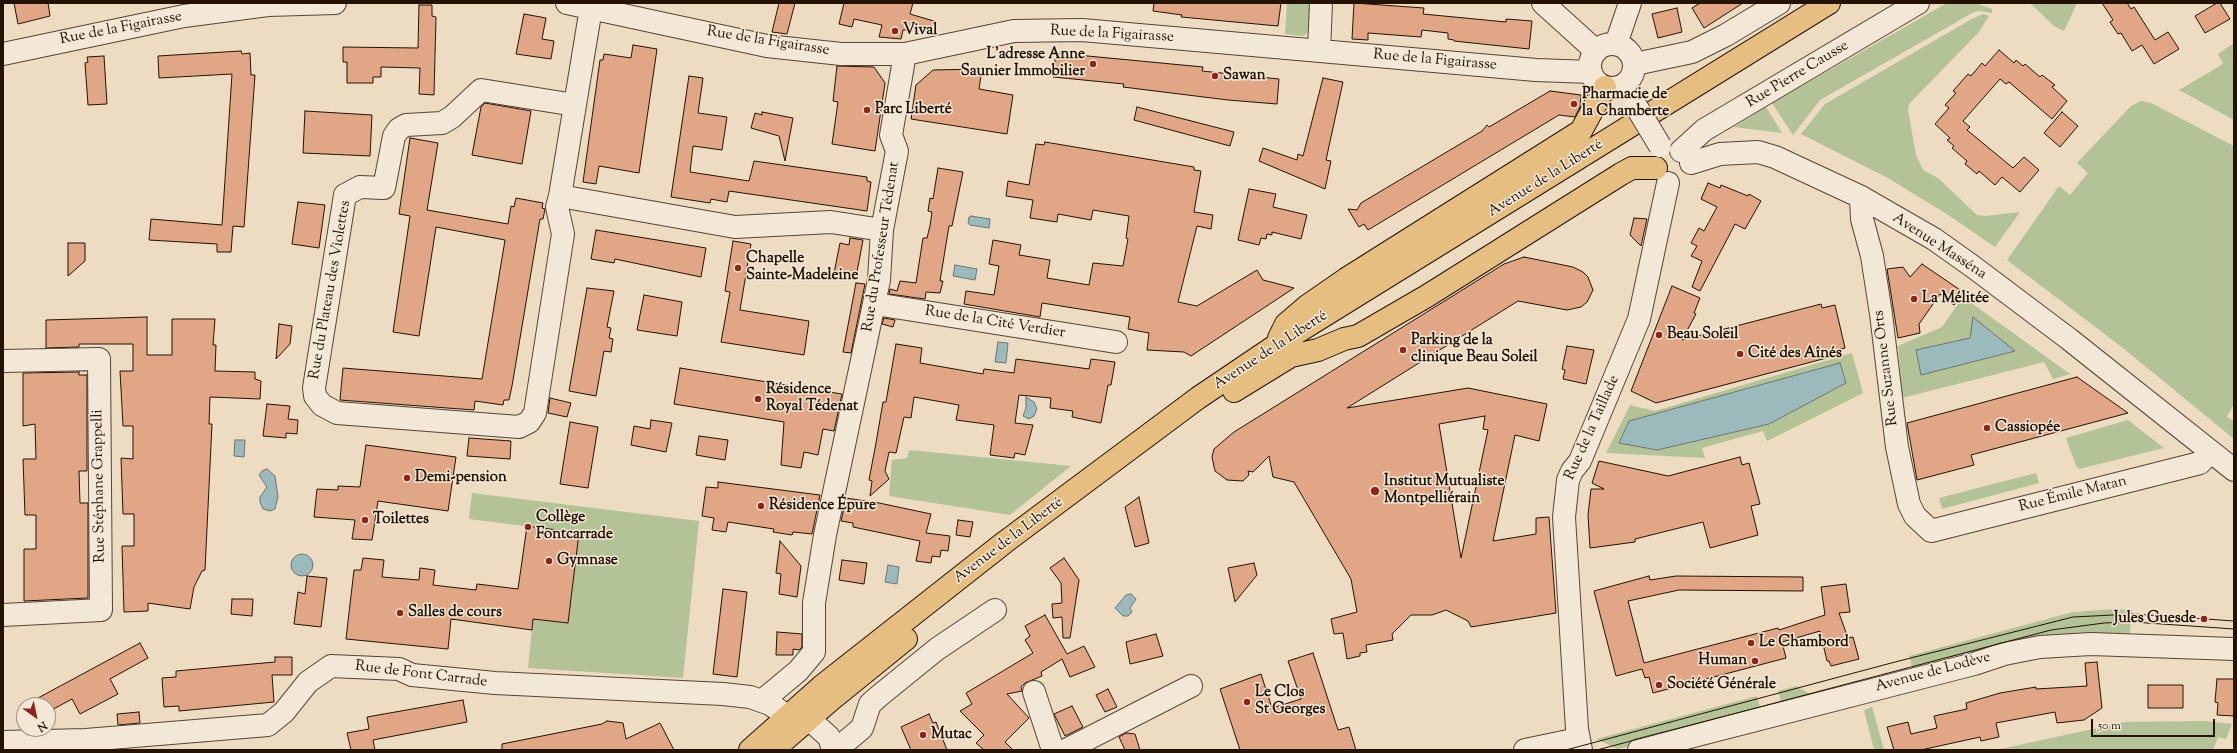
<!DOCTYPE html>
<meta charset="utf-8">
<style>
body{margin:0}
#map{position:relative;width:2237px;height:753px;overflow:hidden;background:#eddcc2;font-family:"Sorts Mill Goudy",serif}
canvas{display:block}
.frame{position:absolute;inset:0;border:4px solid #241303;pointer-events:none}
.north{position:absolute;left:16px;top:697px;width:40px;height:40px;box-sizing:border-box;background:#f3e8d7;border:1px solid #a09382;border-radius:50%;rotate:147deg;font-size:11px;font-weight:700;line-height:16px;text-align:center;color:#241303}
.north::after{content:'';display:block;margin:auto;width:14px;height:18px;background:#8f2418;clip-path:polygon(50% 0,100% 100%,50% 72%,0 100%)}
.scale{position:absolute;left:2091px;top:719px;width:124px;height:18px;box-sizing:border-box;border:2px solid #241303;border-top:0;padding-left:5px;font-size:12px;line-height:14px;white-space:nowrap;color:#241303;-webkit-text-stroke:3px #f3e8d7;paint-order:stroke}
</style>
<div id="map">
<canvas width="2237" height="753"></canvas>
<div class="frame"></div>
<div class="north">N</div>
<div class="scale">50 m</div>
</div>
<script>
const context = document.querySelector('canvas').getContext('2d');
context.lineJoin = 'round';
function fillPath(path, color) {
  context.fillStyle = color;
  context.fill(path, 'evenodd');
}
function poly(rows) {
  const path = new Path2D();
  for (const r of rows) {
    if (r.length === 3) {
      path.moveTo(r[0] + r[2], r[1]);
      path.arc(r[0], r[1], r[2], 0, 2 * Math.PI);
      continue;
    }
    path.moveTo(r[0], r[1]);
    for (let i = 2; i < r.length; i += 2) path.lineTo(r[i], r[i + 1]);
  }
  return path;
}
function strokePath(path, color, width, dash) {
  context.strokeStyle = color;
  context.lineWidth = width;
  context.lineCap = dash ? 'butt' : 'round';
  context.setLineDash(dash || []);
  context.stroke(path);
}
function drawText(font, color, halo, rows, align = 'center') {
  context.font = font + ' "Sorts Mill Goudy",serif';
  context.lineWidth = 3;
  context.setLineDash([]);
  context.textBaseline = 'middle';
  context.strokeStyle = halo;
  context.fillStyle = color;
  for (const [text, x, y, turn = 0] of rows) {
    context.save();
    context.translate(x, y);
    context.rotate((+turn || 0) * Math.PI / 180);
    context.textAlign = isNaN(turn) ? turn : align;
    if (halo) context.strokeText(text, 0, 0);
    context.fillText(text, 0, 0);
    context.restore();
  }
}
const green = poly([
 [1287,3,1312,3,1309,32,1303,36,1285,34],
 [1947,3,1975,3,1992,9,1992,13,1979,11,1974,12,1820,100,1793,135,1772,103],
 [2030,3,2077,3,2064,31,2054,26],
 [1983,14,1989,16,1979,32,1909,104,1908,110,1916,155,1923,170,1938,178,1977,215,1985,216,2020,212,1995,247,1945,213,1888,178,1801,134,1825,104,1970,20],
 [2234,43,2234,120,2179,90,2223,64,2218,54],
 [2141,101,2151,103,2234,146,2234,404,2227,417,2234,421,2234,439,2123,348,2007,260,2059,186,2070,195,2088,173,2077,163,2131,106],
 [1766,107,1782,133,1734,127],
 [1963,297,2070,374,2053,379,2044,362,1902,398,1898,346,1942,327],
 [1852,353,1863,393,1767,441,1763,431,1702,448,1705,458,1606,453,1630,405,1655,411],
 [2128,420,2164,448,2079,469,2076,466,2066,438],
 [909,450,1071,466,1010,515,889,496,892,460,907,458],
 [2036,473,2039,483,1942,509,1939,498],
 [472,493,699,521,683,678,528,668,533,619,568,623,579,533,469,519],
 [2115,609,2132,610,2130,633,2092,634,1914,674,1909,656,2073,612],
 [1796,686,1819,699,1783,709,1778,691],
 [1757,696,1762,714,1618,749,1596,739],
 [1872,707,1884,750,1874,750,1864,710],
 [2206,721,2232,724,2226,739,2218,737,2213,750,1996,750,2125,722]
]);
const water = poly([
 [971,216,990,219,989,228,970,225,968,223,969,217,971,216],
 [955,265,977,269,975,280,953,276,955,265],
 [1973,317,2015,351,1921,375,1916,350,1970,338,1973,317],
 [998,342,1008,343,1006,363,995,362,998,342],
 [1840,363,1846,383,1769,424,1657,450,1619,443,1629,421,1840,363],
 [1026,397,1034,402,1037,409,1034,416,1029,419,1023,416,1026,408,1026,397],
 [235,440,245,440,244,457,234,456,235,440],
 [267,469,275,476,278,497,275,509,270,511,263,509,260,502,260,497,267,487,259,475,262,471,267,469],
 [302,565,11],
 [888,565,899,567,897,584,885,582,888,565],
 [1131,594,1136,599,1130,608,1132,612,1128,616,1123,616,1115,608,1126,595,1131,594]
]);
const building = poly([
 [14,3,48,3,50,16,18,24,14,3],
 [779,3,795,3,787,34,772,32,779,3],
 [844,3,913,3,910,14,937,22,933,33,907,27,907,30,903,30,901,39,879,37,882,25,854,19,852,27,839,24,844,3],
 [1154,3,1281,3,1278,26,1181,17,1182,15,1153,11,1154,3],
 [1354,3,1424,8,1423,14,1506,22,1506,19,1532,21,1529,49,1454,41,1454,40,1448,39,1448,33,1422,30,1421,37,1368,33,1368,40,1352,39,1354,3],
 [1700,3,1743,3,1704,28,1692,8,1700,3],
 [2102,3,2127,3,2131,9,2134,7,2155,40,2168,32,2179,49,2154,64,2142,45,2132,51,2121,33,2118,34,2110,22,2113,20,2102,3],
 [2217,3,2220,3,2230,19,2205,33,2195,16,2217,3],
 [419,5,432,5,432,16,436,17,434,95,419,94,420,68,381,67,381,77,373,77,373,83,347,83,347,62,343,62,343,47,418,48,419,5],
 [1677,8,1682,32,1658,38,1652,14,1677,8],
 [524,14,546,18,542,39,554,41,551,59,516,54,524,14],
 [633,45,657,49,639,173,599,166,596,184,583,182,600,60,603,60,604,54,631,58,633,45],
 [1999,50,2014,63,2016,60,2023,66,2025,64,2040,77,2042,75,2055,85,2052,87,2067,101,2052,119,2009,82,2006,84,2000,79,1963,121,1970,127,1967,130,2013,168,2024,157,2039,170,2020,192,2002,177,1995,185,1979,171,1977,174,1965,164,1967,161,1952,148,1954,146,1947,140,1950,138,1935,124,1949,108,1945,105,1956,93,1953,91,1968,74,1971,76,1982,63,1985,66,1999,50],
 [241,51,242,54,250,53,251,75,255,75,244,227,233,226,231,252,217,252,217,244,149,240,151,219,222,225,232,74,159,78,158,56,241,51],
 [1056,53,1203,67,1202,71,1279,79,1277,104,1228,100,1123,87,1124,84,1053,77,1056,53],
 [104,56,107,104,88,105,85,63,88,62,87,57,104,56],
 [837,66,874,67,885,83,875,151,832,144,838,102,833,101,837,66],
 [982,69,979,89,1013,95,1007,134,911,119,916,85,933,70,982,69],
 [689,76,703,78,698,113,727,117,722,150,693,146,690,172,749,181,754,161,867,177,867,181,871,182,867,211,729,191,727,202,711,199,710,203,671,197,689,76],
 [1323,78,1343,82,1326,160,1331,161,1325,189,1259,161,1263,148,1297,160,1298,154,1303,156,1323,78],
 [1550,91,1581,95,1580,107,1575,117,1559,115,1368,230,1364,224,1359,227,1348,209,1357,210,1361,203,1482,131,1487,125,1489,127,1550,91],
 [485,103,531,111,522,164,472,155,481,107,485,103],
 [1137,107,1234,132,1230,146,1134,120,1137,107],
 [305,111,372,115,370,156,303,153,305,111],
 [762,112,793,118,785,161,779,136,751,128,755,113,762,115,762,112],
 [2062,112,2078,126,2060,147,2044,133,2062,112],
 [410,138,438,143,427,210,508,224,511,206,514,207,516,198,543,203,542,208,545,209,543,219,540,219,512,386,509,400,504,400,503,405,475,401,474,410,340,400,343,368,482,379,505,240,436,227,419,336,393,332,410,216,399,214,410,138],
 [1045,142,1194,167,1194,170,1201,171,1194,212,1213,215,1211,229,1197,226,1178,302,1197,306,1257,270,1263,280,1294,288,1191,356,1184,352,1147,350,1149,333,1128,329,1130,317,1042,303,1040,317,964,304,966,291,994,295,999,266,989,264,993,240,1021,245,1019,255,1050,260,1047,278,1089,285,1093,263,1123,266,1128,239,1126,238,1129,216,1093,210,1091,220,1058,214,1057,222,1030,218,1033,200,1006,196,1008,181,1029,185,1036,144,1044,145,1045,142],
 [938,168,963,172,952,226,949,226,940,281,943,281,940,293,926,292,925,299,889,294,890,289,897,291,900,281,916,283,923,238,927,238,930,226,932,212,928,211,930,198,933,199,938,168],
 [1708,183,1720,188,1721,185,1748,196,1749,194,1761,201,1745,229,1735,224,1700,291,1692,287,1702,261,1691,256,1697,246,1691,243,1699,228,1704,231,1717,207,1701,199,1708,183],
 [1249,189,1276,194,1273,207,1307,215,1301,239,1272,232,1272,235,1267,234,1266,239,1261,238,1259,245,1238,240,1249,189],
 [298,202,325,205,319,248,292,244,298,202],
 [1634,218,1647,219,1641,246,1630,235,1634,218],
 [596,230,706,248,701,277,615,259,614,263,591,259,596,230],
 [850,238,863,240,856,277,834,273,840,243,849,245,850,238],
 [733,241,751,244,740,310,809,321,804,355,721,342,730,292,725,291,733,241],
 [68,243,85,243,85,261,68,276,68,243],
 [1524,257,1573,267,1583,272,1588,277,1593,290,1587,302,1581,307,1567,310,1518,301,1347,408,1468,388,1547,404,1539,441,1515,435,1493,541,1536,534,1536,518,1549,517,1556,613,1471,627,1468,621,1446,610,1432,615,1411,615,1392,634,1393,640,1366,645,1367,652,1360,653,1360,656,1347,659,1343,633,1334,634,1331,619,1357,612,1351,579,1294,482,1273,477,1269,456,1253,472,1248,471,1249,475,1243,481,1227,480,1215,471,1212,457,1214,449,1234,432,1504,264,1524,257],
 [1485,416,1483,429,1488,430,1461,558,1439,424,1485,416],
 [1922,264,1963,292,1954,305,1940,294,1919,324,1920,333,1898,338,1887,269,1903,267,1910,277,1922,264],
 [856,283,865,284,851,353,843,352,856,283],
 [1672,286,1700,298,1694,313,1696,314,1682,340,1821,304,1822,308,1835,305,1845,348,1833,351,1834,356,1656,403,1631,391,1672,286],
 [587,288,614,291,607,327,611,328,609,338,613,339,611,352,604,351,596,396,569,391,587,288],
 [644,295,682,302,677,336,637,330,644,295],
 [147,317,147,355,172,355,172,319,215,319,213,345,216,345,215,371,255,372,255,379,261,381,260,399,210,397,209,424,212,424,205,570,202,571,194,587,190,609,148,603,148,611,124,612,122,546,134,546,134,514,123,514,121,458,133,459,133,426,123,426,120,371,133,371,133,344,79,344,79,347,46,348,46,320,147,317],
 [884,318,895,320,893,327,882,324,884,318],
 [279,324,292,326,290,344,276,359,279,324],
 [896,344,922,348,920,363,983,374,984,369,1014,373,1016,359,1089,369,1091,359,1115,362,1111,385,1108,385,1101,423,1072,417,1073,411,1050,408,1051,398,1019,395,1015,423,1033,425,1025,455,1015,453,1014,458,990,455,994,425,956,420,959,405,914,397,911,418,904,417,896,453,889,452,885,471,889,479,870,496,872,481,869,480,876,443,883,402,886,402,896,344],
 [1567,346,1594,350,1586,384,1563,379,1565,370,1562,369,1567,346],
 [680,368,842,394,834,431,823,429,818,455,804,452,801,468,781,465,784,422,674,404,680,368],
 [79,372,79,375,87,375,87,471,79,471,80,503,88,503,88,598,24,601,24,549,36,549,36,515,25,515,23,459,36,459,35,424,23,426,23,373,79,372],
 [2077,377,2128,413,1971,455,1974,465,1917,480,1907,423,2077,377],
 [550,398,571,403,567,417,548,413,550,398],
 [267,404,290,406,288,419,298,420,297,434,286,433,286,438,263,436,267,404],
 [651,420,672,423,666,452,631,445,634,426,650,429,651,420],
 [570,422,598,427,588,488,560,484,570,422],
 [699,436,728,440,725,460,696,455,699,436],
 [469,438,511,441,510,459,467,456,469,438],
 [366,445,456,457,448,511,378,501,372,540,352,539,355,520,314,517,317,489,338,490,338,486,360,487,366,445],
 [1740,457,1742,465,1749,463,1760,504,1751,506,1758,535,1710,548,1703,522,1635,539,1635,542,1590,548,1588,515,1591,489,1604,489,1592,483,1599,461,1668,476,1740,457],
 [718,482,820,495,812,534,793,532,792,535,773,532,774,529,728,522,726,532,712,530,714,518,702,516,706,487,718,488,718,482],
 [1139,497,1149,543,1135,547,1125,507,1139,497],
 [846,498,879,503,931,514,926,533,950,536,948,551,941,550,940,557,932,556,931,563,916,561,920,541,853,527,853,523,841,521,846,498],
 [958,520,973,522,970,537,956,535,958,520],
 [527,526,579,533,568,623,533,619,532,630,451,619,448,649,346,639,354,570,361,570,363,558,384,560,382,577,419,580,420,568,435,570,433,585,476,590,477,584,518,589,527,526],
 [780,541,801,566,797,597,779,594,781,574,776,573,780,541],
 [1064,558,1079,580,1070,638,1063,638,1062,617,1053,618,1052,604,1062,603,1061,583,1050,568,1064,558],
 [842,560,867,563,864,584,839,580,842,560],
 [1254,563,1257,575,1235,602,1228,568,1254,563],
 [307,576,327,578,321,627,294,624,298,592,305,594,307,576],
 [1649,576,1650,580,1676,576,1803,577,1803,591,1679,590,1628,601,1644,663,1778,628,1779,630,1825,615,1821,587,1846,584,1850,612,1839,613,1848,638,1853,637,1859,659,1831,666,1829,661,1827,661,1820,631,1782,642,1786,658,1653,693,1649,677,1645,678,1642,669,1616,676,1594,591,1649,576],
 [723,589,747,592,737,677,713,674,723,589],
 [232,599,253,599,252,616,231,614,232,599],
 [1045,615,1067,654,1084,646,1095,667,1070,677,1062,659,1041,672,1042,676,1025,683,1021,687,1022,691,1007,694,1029,718,1005,742,1013,750,984,750,976,743,984,735,960,711,972,704,966,693,1033,653,1025,640,1030,636,1025,626,1045,615],
 [777,632,802,634,802,647,799,650,793,649,793,655,776,655,777,632],
 [1156,634,1163,656,1130,664,1126,642,1156,634],
 [140,643,148,658,110,679,118,694,80,714,72,699,48,712,48,705,25,705,140,643],
 [1313,653,1338,730,1349,727,1356,750,1240,750,1220,689,1261,674,1272,708,1301,699,1288,661,1313,653],
 [275,657,292,657,292,675,272,675,274,702,179,711,179,706,164,707,162,678,176,677,176,671,275,662,275,657],
 [2097,662,2102,708,2084,720,2057,723,2055,712,1996,723,1999,737,1981,741,1980,737,1921,750,1894,750,1887,727,1908,722,1911,734,1937,728,1934,716,1967,709,1966,703,2000,693,2036,687,2036,689,2087,686,2085,663,2097,662],
 [2217,679,2234,679,2234,716,2217,715,2218,703,2215,702,2217,679],
 [2148,685,2183,685,2183,708,2148,708,2148,685],
 [1108,689,1117,707,1105,712,1096,695,1108,689],
 [463,700,467,722,373,740,375,750,351,750,347,733,369,729,367,717,463,700],
 [1072,706,1083,727,1065,736,1054,714,1072,706],
 [139,712,140,723,118,725,117,714,139,712],
 [929,714,933,723,936,722,947,750,911,750,901,727,929,714],
 [607,721,623,723,626,739,660,723,674,750,502,750,502,744,602,724,607,721],
 [1126,733,1135,734,1140,750,1125,750,1119,737,1126,733]
]);
const minor = poly([
 [567,3,767,46,841,54,905,54,1014,31,1082,30,1536,70,1591,72],
 [1543,3,1596,51],
 [1612,66,22],
 [1616,44,1630,3],
 [1319,50,1321,3],
 [3,54,184,16,268,5,335,3],
 [1635,64,1692,52,1726,35,1779,3],
 [575,105,481,90,452,117,442,123,406,125,399,129,394,136,384,188,360,187,345,195,314,388,315,396,322,405,337,413,519,427,529,422,535,413,563,234,557,207,560,196,575,105,591,8],
 [1681,151,1704,130,1918,3],
 [1691,163,1720,154,1758,152,1775,157,1861,197,1934,239,1972,266,2069,339,2234,470],
 [560,196,735,227,831,222,882,230],
 [1861,197,1862,219,1872,256,1881,314,1897,447,1909,504,1915,516,1931,531,2200,463,2210,452],
 [875,304,1116,342],
 [3,361,99,359,101,610,3,615],
 [1034,692,1053,750],
 [762,701,798,671,814,652,814,603,825,535,879,280,882,230,897,151,891,135,905,54],
 [3,742,86,740,268,725,284,712,308,682,331,666,399,669,412,675,495,683,723,694,750,697,770,704,787,716,809,719,829,737,833,750],
 [836,750,862,728,870,704,879,696,937,649,995,610],
 [1066,750,1191,686],
 [1525,750,1578,739],
 [1581,750,1577,729,1564,517,1568,480,1572,471,1580,461,1639,319,1668,183],
 [1639,750,1974,664,2004,654,2040,647,2091,644,2234,649]
]);
const major = poly([
 [1279,338,1286,324,1307,306,1346,279,1581,131,1605,87],
 [1234,391,1291,356,1318,350,1344,339,1358,336,1427,296,1621,174,1632,168,1656,168],
 [750,750,822,686,1005,542,1198,398,1275,346,1829,3],
 [773,750,832,699,906,639]
]);
const tram = poly([
 [1566,750,1895,662,2073,617,2134,614,2234,621],
 [1597,750,2051,630,2104,623,2133,622,2234,629]
]);
const minorBridge = poly([
 [1636,106,1660,146]
]);
const markers = [
 [895,31,4,"#8f2418"],
 [1093,64,4,"#8f2418"],
 [1215,76,4,"#8f2418"],
 [1574,104,4,"#8f2418"],
 [867,110,4,"#8f2418"],
 [738,268,4,"#8f2418"],
 [1914,299,4,"#8f2418"],
 [1659,335,4,"#8f2418"],
 [1403,350,4,"#8f2418"],
 [1740,354,4,"#8f2418"],
 [758,399,4,"#8f2418"],
 [1987,428,4,"#8f2418"],
 [407,478,4,"#8f2418"],
 [1375,491,5,"#8f2418"],
 [761,506,4,"#8f2418"],
 [365,520,4,"#8f2418"],
 [528,527,4,"#8f2418"],
 [549,561,4,"#8f2418"],
 [400,613,4,"#8f2418"],
 [2204,619,4,"#8f2418"],
 [1751,643,4,"#8f2418"],
 [1755,661,4,"#8f2418"],
 [1659,685,4,"#8f2418"],
 [1247,702,4,"#8f2418"],
 [923,735,4,"#8f2418"]
];
const streetNames = [
 ["Rue de la Figairasse",121,29,-11],
 ["Rue de la Figairasse",1112,35,3],
 ["Rue de la Figairasse",768,42,9],
 ["Rue de la Figairasse",1435,61,5],
 ["Rue Pierre Causse",1798,75,-31],
 ["Avenue de la Liberté",1546,179,-32],
 ["Rue du Professeur Tédenat",882,247,-81],
 ["Avenue Masséna",1939,247,33],
 ["Rue du Plateau des Violettes",331,290,-80],
 ["Rue de la Cité Verdier",995,323,9],
 ["Avenue de la Liberté",1271,351,-33],
 ["Rue Suzanne Orts",1887,368,-97],
 ["Rue de la Taillade",1593,428,-66],
 ["Rue Stéphane Grappelli",100,486,-91],
 ["Rue Émile Matan",2073,495,-14],
 ["Avenue de la Liberté",1009,541,-37],
 ["Avenue de Lodève",1933,673,-15],
 ["Rue de Font Carrade",421,675,7]
];
const poiNames = [
 ["Vival",903,31],
 ["L'adresse Anne",1085,55,"right"],
 ["Saunier Immobilier",1085,72,"right"],
 ["Sawan",1223,76],
 ["Pharmacie de",1582,95],
 ["la Chamberte",1582,112],
 ["Parc Liberté",875,110],
 ["Chapelle",746,259],
 ["Sainte-Madeleine",746,276],
 ["La Mélitée",1922,299],
 ["Beau Soleil",1667,335],
 ["Parking de la",1411,341],
 ["clinique Beau Soleil",1411,358],
 ["Cité des Aînés",1748,354],
 ["Résidence",766,390],
 ["Royal Tédenat",766,407],
 ["Cassiopée",1995,428],
 ["Demi-pension",415,478],
 ["Institut Mutualiste",1384,482],
 ["Montpelliérain",1384,499],
 ["Résidence Épure",769,506],
 ["Collège",536,518],
 ["Fontcarrade",536,535],
 ["Toilettes",373,520],
 ["Gymnase",557,561],
 ["Salles de cours",408,613],
 ["Jules Guesde",2196,619,"right"],
 ["Le Chambord",1759,643],
 ["Human",1747,661,"right"],
 ["Société Générale",1667,685],
 ["Le Clos",1255,693],
 ["St Georges",1255,710],
 ["Mutac",931,735]
];
fillPath(green, '#b4c297');
fillPath(water, '#9cb9bc');
strokePath(water, '#6c7772', 1);
fillPath(building, '#e0a686');
strokePath(building, '#241303', 1);
strokePath(minor, '#564533', 24);
strokePath(major, '#241303', 24);
strokePath(minor, '#f3e8d7', 22);
strokePath(major, '#e6be81', 22);
strokePath(tram, '#241303', 1);
strokePath(minorBridge, '#564533', 24, []);
strokePath(minorBridge, '#f3e8d7', 22);
for (const [x, y, r, color] of markers) {
  const dot = new Path2D();
  dot.arc(x, y, r, 0, 2 * Math.PI);
  context.fillStyle = color;
  context.fill(dot);
  strokePath(dot, '#f3e8d7', 1.5);
}
drawText('15px', '#241303', '#f3e8d7', streetNames);
drawText('bold 15px', '#241303', '#f3e8d7', poiNames, 'left');
</script>
